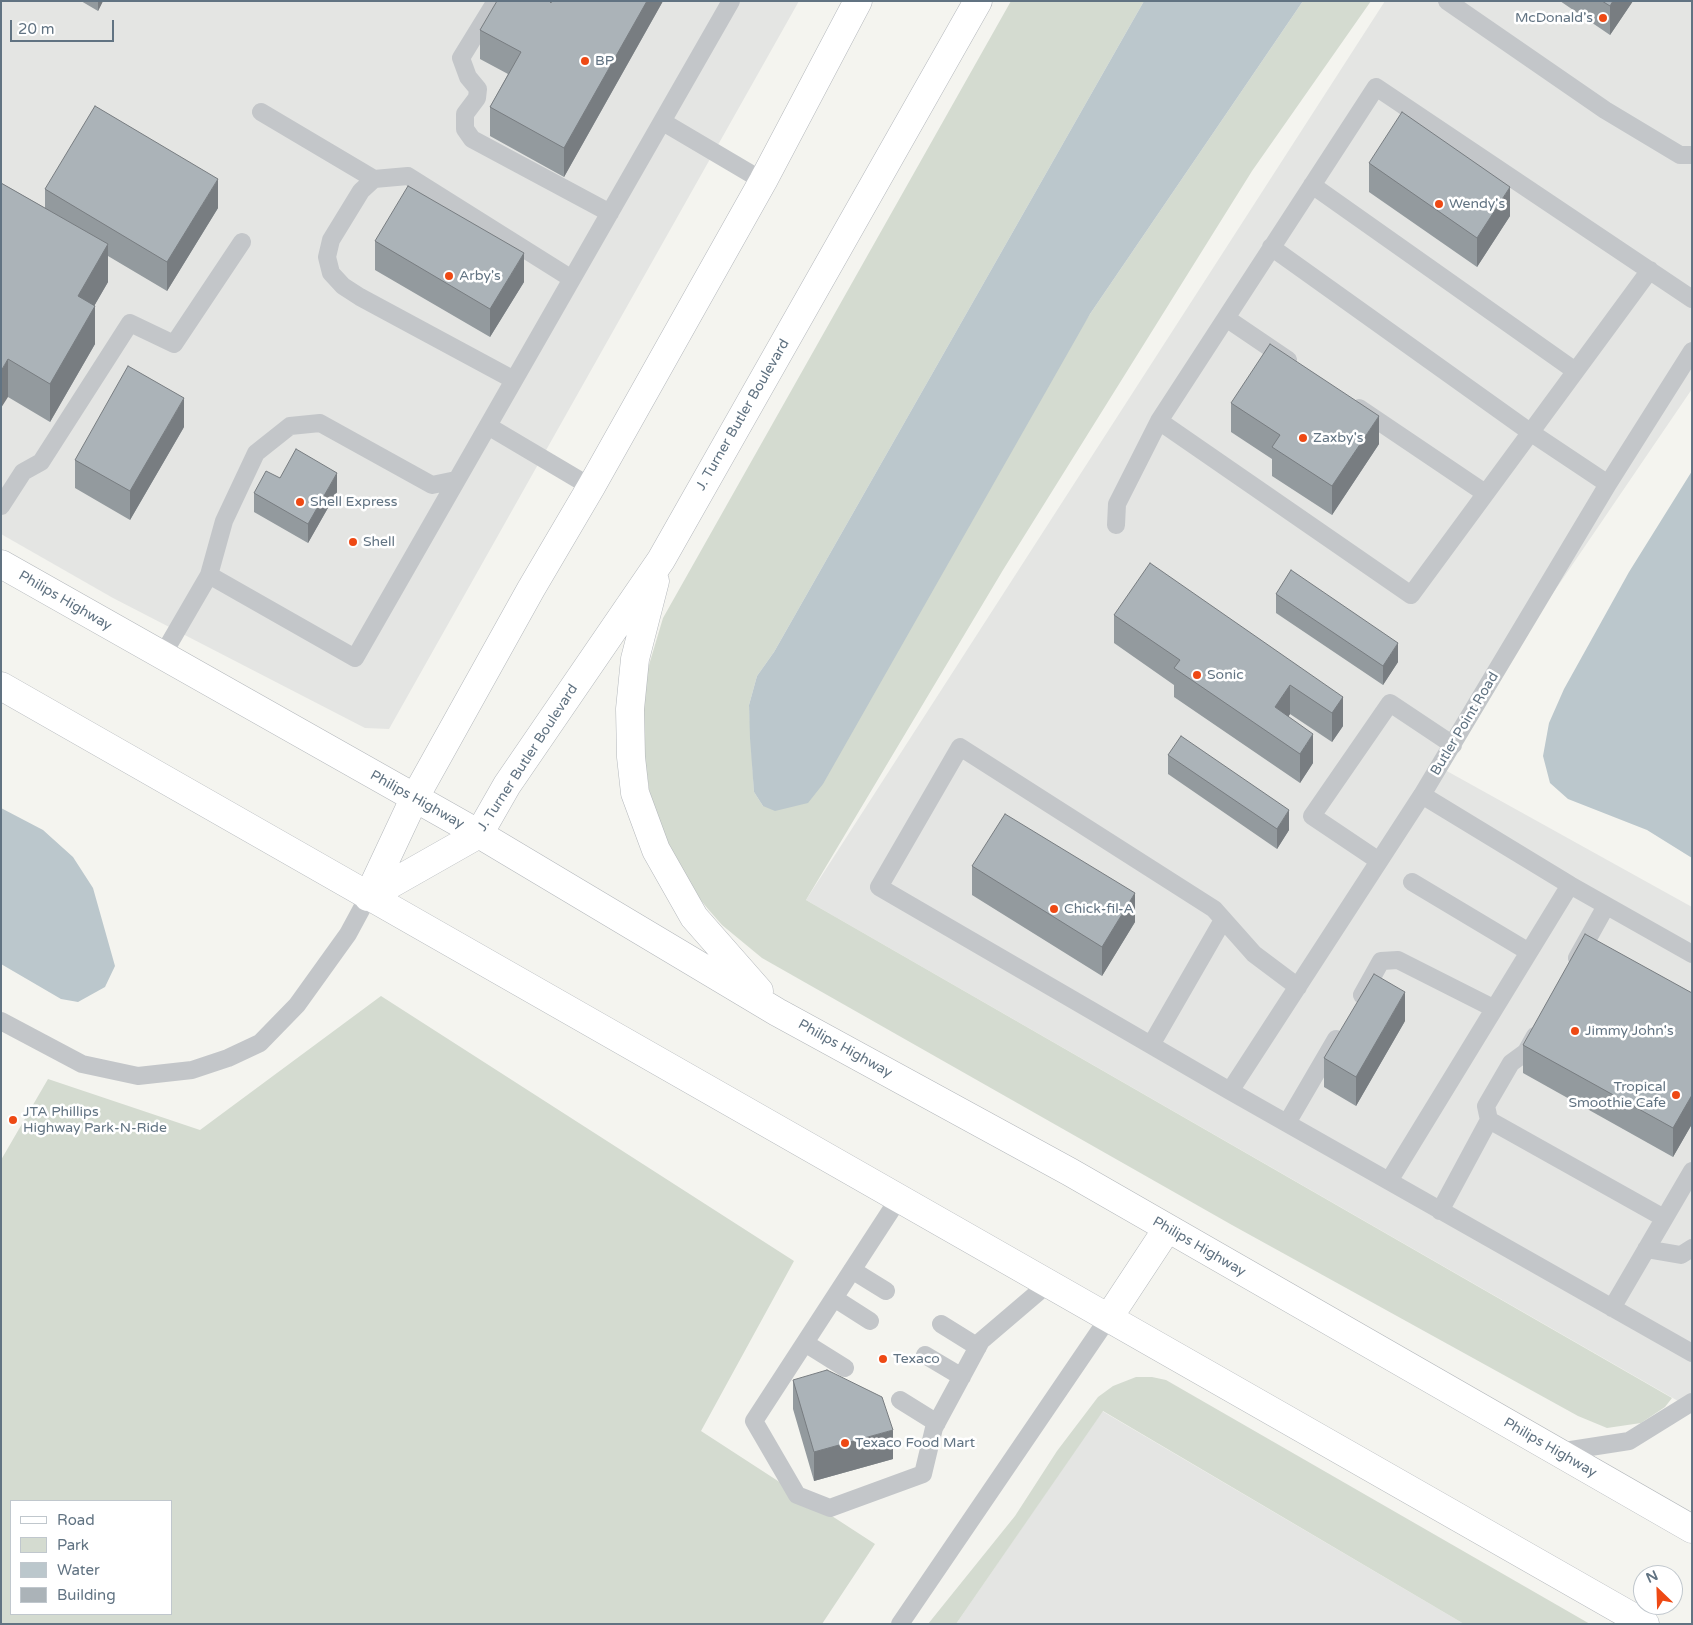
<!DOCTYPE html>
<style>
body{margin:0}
#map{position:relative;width:1693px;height:1625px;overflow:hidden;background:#f4f4ef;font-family:"Varela Round",sans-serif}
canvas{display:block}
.frame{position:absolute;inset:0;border:2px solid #617382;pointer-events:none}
.legend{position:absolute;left:10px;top:1500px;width:162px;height:115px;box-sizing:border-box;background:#fff;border:1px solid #c0c7cd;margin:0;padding:6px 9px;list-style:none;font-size:15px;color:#617382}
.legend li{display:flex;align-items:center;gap:10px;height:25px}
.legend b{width:25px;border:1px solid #c0c7cd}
.north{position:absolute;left:1633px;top:1565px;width:50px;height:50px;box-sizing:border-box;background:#fff;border:1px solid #c0c7cd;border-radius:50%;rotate:336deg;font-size:14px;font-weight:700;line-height:20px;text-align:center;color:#617382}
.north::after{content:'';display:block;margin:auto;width:18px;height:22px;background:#ee4914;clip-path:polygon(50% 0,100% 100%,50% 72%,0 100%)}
.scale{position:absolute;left:10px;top:20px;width:104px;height:22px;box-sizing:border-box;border:2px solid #617382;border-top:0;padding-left:6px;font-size:15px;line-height:18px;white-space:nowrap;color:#617382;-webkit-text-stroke:4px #fff;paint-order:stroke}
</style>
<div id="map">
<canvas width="1693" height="1625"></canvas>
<div class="frame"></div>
<ul class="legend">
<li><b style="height:6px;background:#fff"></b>Road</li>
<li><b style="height:14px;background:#d4dbd0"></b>Park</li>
<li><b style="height:14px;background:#bbc7cc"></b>Water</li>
<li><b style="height:14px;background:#abb3b8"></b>Building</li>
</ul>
<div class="north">N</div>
<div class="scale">20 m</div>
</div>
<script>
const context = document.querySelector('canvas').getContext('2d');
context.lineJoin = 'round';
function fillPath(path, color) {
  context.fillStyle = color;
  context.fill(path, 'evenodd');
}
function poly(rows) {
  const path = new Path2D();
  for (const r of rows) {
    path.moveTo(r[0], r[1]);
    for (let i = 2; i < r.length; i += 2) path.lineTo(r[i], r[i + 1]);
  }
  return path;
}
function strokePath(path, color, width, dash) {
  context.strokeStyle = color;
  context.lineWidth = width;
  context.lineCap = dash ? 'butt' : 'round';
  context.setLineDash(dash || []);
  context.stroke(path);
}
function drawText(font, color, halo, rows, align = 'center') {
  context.font = font + ' "Varela Round",sans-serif';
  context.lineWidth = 5;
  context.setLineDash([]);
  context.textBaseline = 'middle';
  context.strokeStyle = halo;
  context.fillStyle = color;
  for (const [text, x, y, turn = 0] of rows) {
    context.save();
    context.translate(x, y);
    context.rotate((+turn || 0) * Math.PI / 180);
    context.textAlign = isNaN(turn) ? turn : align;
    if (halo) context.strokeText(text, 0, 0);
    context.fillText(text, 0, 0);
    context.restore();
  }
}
const built = poly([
 [1,1,799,1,389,729,365,728,113,598,1,534],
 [1385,1,1692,1,1692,389,1436,765,1692,907,1692,1409,806,900],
 [1102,1411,1464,1624,956,1624]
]);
const green = poly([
 [1011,1,1144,1,774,652,757,676,749,705,754,792,763,806,1090,314,1303,1,1371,1,1252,171,1003,570,806,900,1672,1398,1665,1407,1641,1423,1607,1428,1578,1416,1232,1225,762,958,722,925,708,909,690,887,672,857,651,803,641,731,646,675,663,618],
 [381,996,794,1261,701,1431,875,1544,822,1624,1,1624,1,1160,48,1079,200,1130],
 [11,1501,171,1501,171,1614,11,1614],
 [1136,1377,1152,1377,1166,1380,1590,1624,1464,1624,1103,1411,956,1624,928,1624,1015,1516,1057,1451,1098,1397,1113,1386]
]);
const water = poly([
 [1144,1,1303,1,1090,314,823,784,808,803,775,811,763,806,754,792,750,738,749,705,757,676,774,652],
 [1692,471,1692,858,1647,830,1568,799,1550,783,1543,756,1549,723,1564,689,1629,572],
 [1,808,43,830,73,857,93,888,115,966,105,987,78,1002,61,999,1,964]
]);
const service = poly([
 [496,1,461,58,468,77,478,89,477,98,465,114,465,129,472,139,610,213],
 [1447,1,1605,110,1680,155,1692,155],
 [261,112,374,179,408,176,572,279],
 [663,122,763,181],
 [374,179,361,191,331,240,327,257,331,273,343,286,360,297,514,380],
 [1312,185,1574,370],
 [1271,247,1530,432,1608,484],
 [1226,318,1288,360],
 [1359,408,1485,493],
 [1159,421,1411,595,1650,270],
 [488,426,591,487],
 [1,506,23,472,41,462,130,323,174,344,242,242],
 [1116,525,1117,504,1159,421,1376,87,1692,299],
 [209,575,224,521,256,453,290,426,320,423,432,485,456,480],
 [162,656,209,575,355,658,731,1],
 [1422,795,1570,885,1692,954],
 [1379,861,1312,816,1390,703,1453,745],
 [1412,882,1529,952],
 [1577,958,1606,906],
 [1298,987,1254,954,1214,909,960,747,879,887,1230,1091,1692,1353],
 [1362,995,1381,961,1398,960,1493,1008],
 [1,1021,82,1064,138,1076,192,1070,228,1058,260,1043,297,1005,348,934,368,897],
 [1151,1045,1223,920],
 [1230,1091,1422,795,1608,484,1692,351],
 [1489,1120,1664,1218],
 [1287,1123,1336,1039],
 [1389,1181,1570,885],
 [899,1198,754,1421,797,1495,830,1508,923,1474,934,1428,981,1341,1049,1283],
 [1440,1211,1489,1120,1486,1106,1511,1063,1526,1052,1535,1036],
 [1646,1249,1681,1255,1692,1248],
 [852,1270,886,1291],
 [834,1298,870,1321],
 [1612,1308,1692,1171],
 [941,1324,978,1347],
 [805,1343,845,1368],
 [925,1355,962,1377],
 [900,1400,937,1423],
 [1558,1452,1629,1441,1692,1402],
 [900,1624,1109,1317]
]);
const primary = poly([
 [1,564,479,834,777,1012,1070,1172,1692,1529],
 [655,581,635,659,630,709,631,757,635,793,656,850,694,917,759,991],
 [1,686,1645,1624],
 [368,897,479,834,507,785,661,560,978,1],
 [368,897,414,799,531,589,591,487,763,181,858,1],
 [1109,1317,1167,1229]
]);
const wall = poly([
 [81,1,103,1,98,11],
 [663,1,564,177,490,136,490,107,508,74,480,59,480,30,551,3],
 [1560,1,1633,1,1610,35],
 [1369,163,1510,216,1477,267,1369,192],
 [1,183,45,208,45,189,218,208,167,291,108,256,108,282,94,306,95,344,50,422,8,397],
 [375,241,524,282,490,337,375,270],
 [1231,403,1379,444,1332,515,1272,476,1272,459,1231,432],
 [184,427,130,520,75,488,75,460],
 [280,478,337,492,308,543,254,512,254,493],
 [1276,594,1398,662,1383,685,1276,613],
 [1114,615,1343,697,1343,726,1332,742,1290,714,1288,717,1313,763,1300,783,1174,697,1174,685,1114,643],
 [1168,755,1289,830,1277,849,1168,774],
 [972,866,1135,922,1102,976,972,895],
 [1692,993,1692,1124,1673,1157,1523,1073,1523,1045],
 [1405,1021,1356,1106,1324,1087,1324,1058],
 [793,1380,893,1459,814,1481,793,1409]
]);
const shadedWall = poly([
 [98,1,103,1,98,11],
 [647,1,663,1,564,177,564,148],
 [1613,1,1633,1,1610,35,1610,6],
 [218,179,218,208,167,291,167,262],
 [1510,187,1510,216,1477,267,1477,238],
 [108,244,108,282,78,334,78,296],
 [524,253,524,282,490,337,490,309],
 [95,306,95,344,50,422,50,384],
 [8,359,8,397,1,408,1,371],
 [184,398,184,427,130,520,130,491],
 [1379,416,1379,444,1332,515,1332,486],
 [337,473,337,492,308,543,308,524],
 [1398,643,1398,662,1383,685,1383,666],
 [1290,685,1290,714,1275,736,1275,707],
 [1343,697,1343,726,1332,742,1332,713],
 [1313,734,1313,763,1300,783,1300,754],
 [1289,810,1289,830,1277,849,1277,829],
 [1135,893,1135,922,1102,976,1102,947],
 [1405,992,1405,1021,1356,1106,1356,1077],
 [1692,1095,1692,1124,1673,1157,1673,1128],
 [893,1430,893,1459,814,1481,814,1452]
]);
const building = poly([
 [497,1,549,1,551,3,552,1,647,1,564,148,490,107,521,52,480,30,497,1],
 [1602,1,1613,1,1610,6,1602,1],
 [95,106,218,179,167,262,45,189,95,106],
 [1402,112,1510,187,1477,238,1369,163,1402,112],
 [1,183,108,244,78,296,95,306,50,384,8,359,1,371,1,183],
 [408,186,524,253,490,309,375,241,408,186],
 [1270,344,1379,416,1332,486,1272,447,1280,435,1231,403,1270,344],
 [128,366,184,398,130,491,75,460,128,366],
 [296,449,337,473,308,524,254,493,266,471,280,478,296,449],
 [1150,563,1343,697,1332,713,1290,685,1275,707,1313,734,1300,754,1174,668,1180,660,1114,615,1150,563],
 [1291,570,1398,643,1383,666,1276,594,1291,570],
 [1181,736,1289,810,1277,829,1168,755,1181,736],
 [1005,814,1135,893,1102,947,972,866,1005,814],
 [1585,934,1692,993,1692,1095,1673,1128,1523,1045,1585,934],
 [1374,974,1405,992,1356,1077,1324,1058,1374,974],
 [827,1370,882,1397,893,1430,814,1452,793,1380,827,1370]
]);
const markers = [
 [1603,18,5,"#ee4914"],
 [585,61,5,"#ee4914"],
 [1439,204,5,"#ee4914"],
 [449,276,5,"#ee4914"],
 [1303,438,5,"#ee4914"],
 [300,502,5,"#ee4914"],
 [353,542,5,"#ee4914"],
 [1197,675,5,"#ee4914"],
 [1054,909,5,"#ee4914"],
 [1575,1031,5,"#ee4914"],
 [1676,1095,5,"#ee4914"],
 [13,1120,5,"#ee4914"],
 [883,1359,5,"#ee4914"],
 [845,1443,5,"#ee4914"]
];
const poiNames = [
 ["McDonald's",1593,18,"right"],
 ["BP",595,61],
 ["Wendy's",1449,204],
 ["Arby's",459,276],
 ["Zaxby's",1313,438],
 ["Shell Express",310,502],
 ["Shell",363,542],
 ["Sonic",1207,675],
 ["Chick-fil-A",1064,909],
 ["Jimmy John's",1585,1031],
 ["Tropical",1666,1087,"right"],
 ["Smoothie Cafe",1666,1103,"right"],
 ["JTA Phillips",23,1112],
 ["Highway Park-N-Ride",23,1128],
 ["Texaco",893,1359],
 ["Texaco Food Mart",855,1443]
];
const streetNames = [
 ["J. Turner Butler Boulevard",743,415,-60],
 ["Philips Highway",65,601,30],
 ["Butler Point Road",1465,724,-59],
 ["J. Turner Butler Boulevard",528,758,-57],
 ["Philips Highway",417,800,29],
 ["Philips Highway",845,1049,29],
 ["Philips Highway",1199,1247,30],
 ["Philips Highway",1550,1448,30]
];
fillPath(built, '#e4e5e3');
fillPath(green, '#d4dbd0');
fillPath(water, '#bbc7cc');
strokePath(primary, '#b3b7bb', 29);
strokePath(service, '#c3c6c9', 18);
strokePath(primary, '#fff', 28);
fillPath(wall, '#939a9e');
fillPath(shadedWall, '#787d81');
fillPath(building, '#abb3b8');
strokePath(building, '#787d81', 1);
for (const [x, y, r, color] of markers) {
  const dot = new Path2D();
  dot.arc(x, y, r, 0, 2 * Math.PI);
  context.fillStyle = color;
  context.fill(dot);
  strokePath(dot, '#fff', 2);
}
drawText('14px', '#617382', '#fff', poiNames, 'left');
drawText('14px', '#617382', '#fff', streetNames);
</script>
